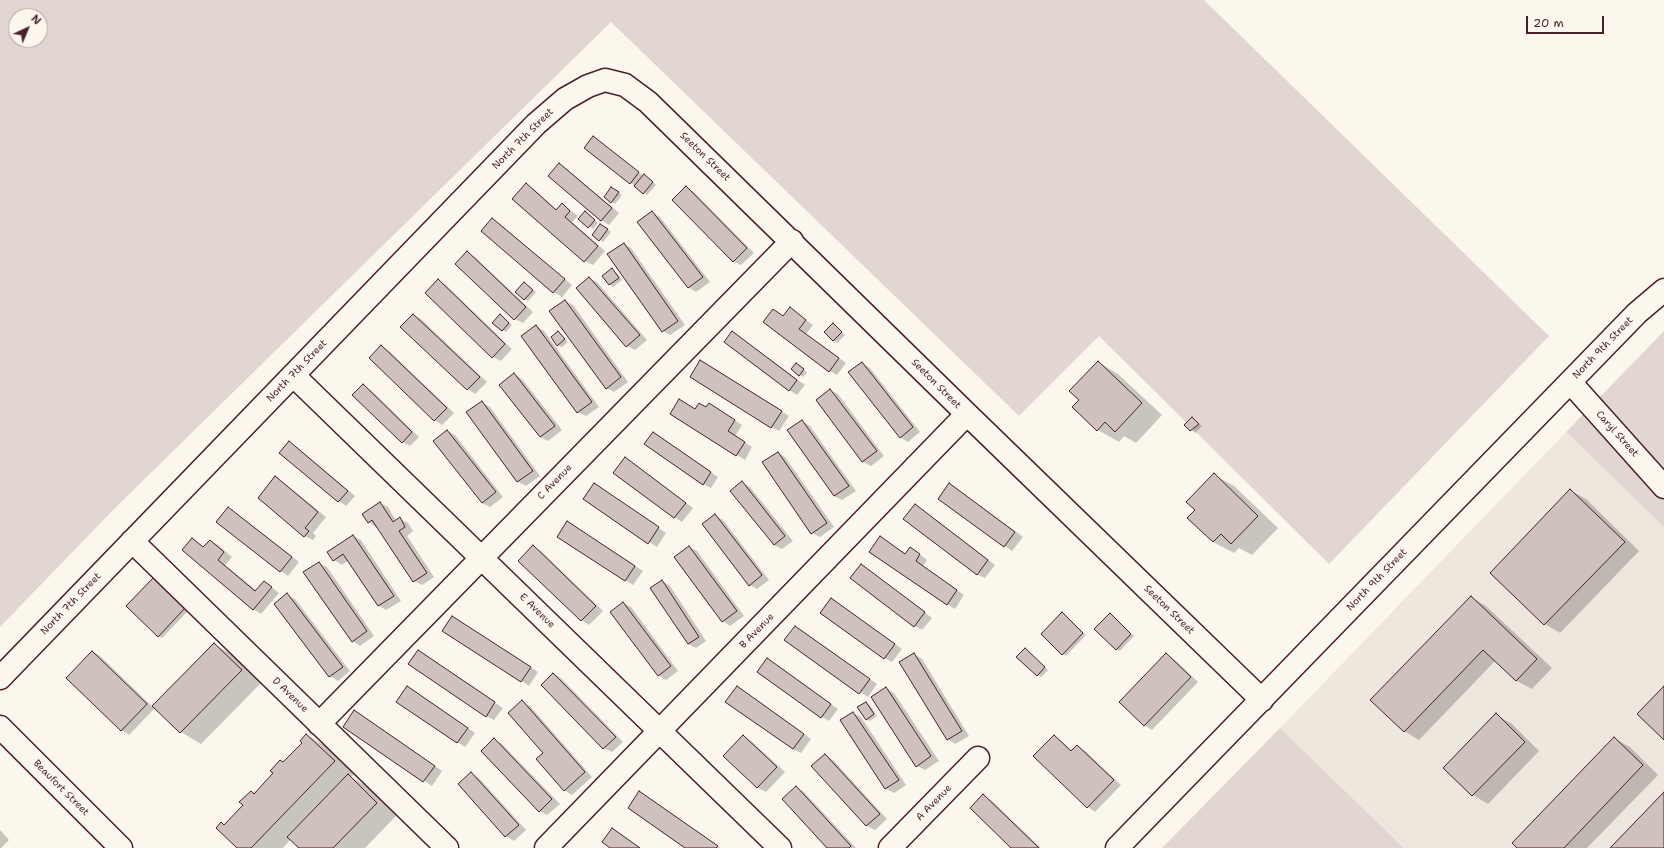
<!DOCTYPE html>
<style>
body{margin:0}
#map{position:relative;width:1664px;height:848px;overflow:hidden;background:#fbf7ec;font-family:"Shantell Sans",sans-serif}
canvas{display:block}
.north{position:absolute;left:8px;top:8px;width:40px;height:40px;box-sizing:border-box;background:#fbf7ec;border:1px solid #b4a19f;border-radius:50%;rotate:44deg;font-size:11px;font-weight:700;line-height:16px;text-align:center;color:#4a1f2b}
.north::after{content:'';display:block;margin:auto;width:14px;height:18px;background:#4a1f2b;clip-path:polygon(50% 0,100% 100%,50% 72%,0 100%)}
.scale{position:absolute;left:1526px;top:16px;width:78px;height:18px;box-sizing:border-box;border:2px solid #4a1f2b;border-top:0;padding-left:5px;font-size:12px;line-height:14px;white-space:nowrap;color:#4a1f2b;-webkit-text-stroke:3px #fbf7ec;paint-order:stroke}
</style>
<div id="map">
<canvas width="1664" height="848"></canvas>
<div class="north">N</div>
<div class="scale">20 m</div>
</div>
<script>
const context = document.querySelector('canvas').getContext('2d');
context.lineJoin = 'round';
function fillPath(path, color) {
  context.fillStyle = color;
  context.fill(path, 'evenodd');
}
function poly(rows) {
  const path = new Path2D();
  for (const r of rows) {
    path.moveTo(r[0], r[1]);
    for (let i = 2; i < r.length; i += 2) path.lineTo(r[i], r[i + 1]);
  }
  return path;
}
function strokePath(path, color, width, dash) {
  context.strokeStyle = color;
  context.lineWidth = width;
  context.lineCap = dash ? 'butt' : 'round';
  context.setLineDash(dash || []);
  context.stroke(path);
}
function drawText(font, color, halo, rows, align = 'center') {
  context.font = font + ' "Shantell Sans",sans-serif';
  context.lineWidth = 4;
  context.setLineDash([]);
  context.textBaseline = 'middle';
  context.strokeStyle = halo;
  context.fillStyle = color;
  for (const [text, x, y, turn = 0] of rows) {
    context.save();
    context.translate(x, y);
    context.rotate((+turn || 0) * Math.PI / 180);
    context.textAlign = isNaN(turn) ? turn : align;
    if (halo) context.strokeText(text, 0, 0);
    context.fillText(text, 0, 0);
    context.restore();
  }
}
const built = poly([
 [1566,432,1664,527,1664,848,1404,848,1280,728]
]);
const green = poly([
 [0,0,1204,0,1549,336,1329,564,1099,336,1019,416,611,22,115,508,0,627],
 [16,16,40,16,40,40,16,40],
 [1664,331,1664,527,1566,432],
 [1280,728,1404,848,1162,848]
]);
const shadow = poly([
 [593,138,635,169,634,170,648,178,656,185,647,195,631,183],
 [559,165,567,169,619,213,609,225,601,220],
 [526,184,534,189,557,210,562,204,578,216,572,222,605,251,593,265,585,261],
 [686,188,694,192,754,253,741,265,733,261],
 [615,190,622,195,615,204,605,197],
 [652,212,660,217,710,282,696,292,688,287],
 [588,214,598,223,593,229,579,219],
 [492,219,500,224,572,285,562,297,554,292,482,231],
 [604,227,611,232,603,242,593,235],
 [624,244,631,248,685,325,670,335,663,331],
 [467,252,475,257,533,312,523,323,515,319],
 [612,270,616,272,622,280,613,287,610,284],
 [589,278,597,282,647,340,635,350,627,346],
 [438,280,446,285,512,349,501,361,493,357],
 [525,284,536,292,528,301,524,299],
 [565,301,573,305,628,382,614,392,606,388],
 [790,309,813,325,806,334,846,363,837,375,830,371,784,317],
 [413,315,421,319,487,382,475,394,468,389],
 [500,316,512,325,506,332,502,330],
 [833,325,845,335,837,343,833,340],
 [536,326,544,331,599,407,586,416,578,412],
 [558,332,568,342,562,347,558,345],
 [733,332,805,385,797,395,789,390],
 [382,346,389,351,454,413,442,425,434,420],
 [1098,362,1118,374,1162,415,1136,443,1124,436,1119,442,1098,430,1081,400],
 [862,363,870,368,920,432,908,442,900,437],
 [708,365,789,416,779,431,771,427],
 [799,366,807,372,803,377,800,375],
 [514,374,522,379,562,430,548,441,540,437,500,385],
 [363,386,371,390,419,437,410,446,402,442],
 [830,390,838,394,884,456,871,466,863,462,817,400],
 [482,403,490,407,540,476,526,486,518,482,468,413],
 [707,408,717,409,742,425,735,436,752,447,745,460,671,414],
 [1192,418,1202,426,1195,433,1185,425],
 [802,421,810,426,856,491,842,500,834,496],
 [447,431,455,435,503,497,490,507,482,503],
 [661,438,718,477,711,488,703,484],
 [289,443,297,447,355,496,346,506,339,501],
 [778,453,785,457,834,527,820,537,812,533],
 [633,463,693,508,682,522,674,517],
 [1214,475,1234,486,1278,528,1252,555,1239,548,1234,553,1213,542,1188,518,1196,510],
 [275,477,283,482,326,517,313,533,316,536,313,540,305,536,259,497],
 [742,483,750,487,793,541,782,549,774,545],
 [602,489,666,533,657,547,584,499],
 [957,489,1023,537,1012,551,940,498],
 [1571,491,1586,499,1639,551,1560,633,1545,624,1491,573],
 [380,503,388,507,396,521,400,519,408,523,413,531,407,536,434,577,422,585,414,581,378,526,376,527,368,522],
 [923,510,995,565,985,578,977,574],
 [236,513,299,562,288,576,217,522],
 [715,515,723,520,769,580,757,589,750,585],
 [575,527,643,571,633,585,558,537],
 [353,536,361,540,401,601,386,610,379,606,349,560,342,565,334,560],
 [192,539,204,547,210,541,218,545,232,557,225,565,257,591,265,582,279,593,261,614,253,609],
 [888,542,906,554,918,553,927,560,923,566,964,595,955,609,947,604],
 [533,547,541,551,603,611,589,625,582,620,520,561],
 [690,547,697,551,744,616,730,626,723,621],
 [319,563,327,567,374,636,360,646,353,641],
 [861,565,932,618,922,630,915,626],
 [154,579,188,611,162,638,158,636],
 [662,581,670,586,706,641,696,648,688,644],
 [287,595,295,599,350,671,338,681,330,676],
 [1471,597,1486,606,1552,668,1532,689,1517,681,1496,660,1419,740,1404,731],
 [831,599,902,649,892,662,885,658],
 [623,603,631,607,678,671,666,680,658,675],
 [1062,613,1086,635,1066,656,1063,654],
 [1110,614,1134,636,1120,651,1116,649],
 [460,622,538,672,529,686,522,681],
 [795,627,877,684,868,697,786,640],
 [214,644,234,656,262,682,201,744,181,732,155,708,129,735,122,730,93,652,100,656,153,707],
 [1025,649,1048,670,1041,677,1037,675],
 [914,654,922,659,969,736,955,744,948,739],
 [1166,654,1174,659,1198,682,1152,730,1144,725],
 [426,656,503,708,494,720,486,716],
 [775,664,838,709,829,721,822,717],
 [554,674,561,678,623,742,612,752,604,748],
 [886,688,894,693,939,761,925,770,917,766],
 [415,692,475,733,465,747,398,702],
 [745,692,811,739,801,753,793,749],
 [522,702,530,706,592,777,572,795,564,790,544,753],
 [866,703,870,705,877,716,870,721,866,719],
 [853,713,861,717,906,785,894,793,886,789,841,721],
 [1496,715,1511,723,1539,751,1488,804,1473,795],
 [362,716,442,771,432,786,345,726],
 [307,735,327,747,355,773,351,777,368,787,397,815,365,848,301,848,291,839,283,848,239,848,224,825,244,805,251,792,255,794,303,743],
 [743,736,751,741,785,772,766,792,758,788,724,756],
 [1054,736,1062,741,1072,751,1077,746,1085,751,1121,785,1095,812,1088,807],
 [1615,739,1630,747,1658,775,1587,848,1518,848],
 [495,740,502,744,560,804,547,815,540,811],
 [825,755,833,760,887,819,875,830,867,826,813,766],
 [471,774,479,778,526,830,514,841,506,836,459,784],
 [796,787,804,792,856,848,828,848],
 [640,792,647,797,721,848,687,848],
 [983,796,991,800,1041,848,1013,848],
 [0,830,9,840,1,848,0,848]
]);
const building = poly([
 [593,136,639,172,630,184,584,148,593,136],
 [559,163,612,208,601,221,548,176,559,163],
 [644,174,653,182,643,194,634,186,644,174],
 [526,183,556,210,562,203,570,211,565,217,598,246,584,262,512,199,526,183],
 [686,186,747,248,733,262,672,200,686,186],
 [611,187,619,192,611,203,604,197,611,187],
 [585,211,595,220,588,228,578,219,585,211],
 [652,211,703,277,688,288,637,222,652,211],
 [492,218,565,279,553,293,481,231,492,218],
 [600,224,608,229,599,241,592,235,600,224],
 [624,243,678,321,662,332,607,254,624,243],
 [467,251,526,307,514,320,455,264,467,251],
 [612,268,619,278,609,285,602,276,612,268],
 [589,277,640,335,626,347,576,288,589,277],
 [438,279,505,344,492,358,425,293,438,279],
 [524,282,533,290,524,300,515,292,524,282],
 [565,300,621,377,606,389,549,311,565,300],
 [790,307,806,320,799,329,839,358,829,372,763,322,773,309,783,316,790,307],
 [413,314,480,377,467,390,400,327,413,314],
 [500,314,509,323,502,331,492,323,500,314],
 [833,323,842,332,833,341,824,332,833,323],
 [536,325,592,402,577,413,521,336,536,325],
 [558,331,565,339,557,346,551,337,558,331],
 [732,331,797,380,789,391,724,342,732,331],
 [381,345,447,408,434,421,369,358,381,345],
 [700,360,782,411,771,428,690,377,700,360],
 [1098,361,1142,403,1115,432,1105,422,1097,431,1072,407,1079,400,1069,391,1098,361],
 [862,362,913,427,900,438,848,372,862,362],
 [796,363,804,369,799,376,791,369,796,363],
 [514,373,555,426,540,437,499,385,514,373],
 [363,384,412,432,402,443,352,395,363,384],
 [830,389,877,451,862,462,816,400,830,389],
 [679,399,695,409,699,403,706,407,709,403,735,420,728,431,745,442,736,456,670,414,679,399],
 [482,401,533,471,517,482,466,412,482,401],
 [1192,417,1199,424,1190,431,1184,425,1192,417],
 [802,420,849,486,834,496,787,430,802,420],
 [447,430,496,492,482,503,433,441,447,430],
 [653,432,711,472,703,485,644,444,653,432],
 [289,441,348,491,338,502,279,453,289,441],
 [778,452,827,523,811,534,762,462,778,452],
 [625,457,686,503,674,518,613,473,625,457],
 [1214,473,1258,516,1231,544,1221,534,1213,542,1187,518,1195,510,1186,502,1214,473],
 [275,476,318,512,305,528,309,531,304,537,258,498,275,476],
 [742,481,785,536,774,545,730,491,742,481],
 [594,483,659,527,648,544,583,499,594,483],
 [949,483,1015,532,1004,547,938,499,949,483],
 [1570,489,1625,542,1544,625,1490,573,1570,489],
 [380,502,393,522,400,517,405,527,399,531,427,573,413,582,372,520,368,523,362,514,380,502],
 [915,504,988,560,977,575,903,519,915,504],
 [228,507,292,557,280,572,216,522,228,507],
 [715,514,762,575,749,586,702,524,715,514],
 [567,521,635,566,625,581,557,537,567,521],
 [353,535,394,596,378,606,343,554,333,561,327,552,353,535],
 [880,536,905,554,910,547,920,554,916,561,957,590,947,605,869,552,880,536],
 [192,538,203,547,210,540,224,552,218,560,255,591,264,581,272,587,253,610,182,550,192,538],
 [533,545,596,606,581,621,518,561,533,545],
 [689,546,737,611,722,622,674,557,689,546],
 [319,562,367,631,352,642,303,572,319,562],
 [861,564,925,612,914,627,850,578,861,564],
 [154,577,185,608,158,637,126,606,154,577],
 [662,580,699,637,688,644,650,588,662,580],
 [287,593,343,667,329,677,274,604,287,593],
 [1471,596,1537,659,1516,681,1483,650,1404,732,1370,700,1471,596],
 [831,598,895,644,884,659,820,613,831,598],
 [623,602,671,666,658,676,610,612,623,602],
 [1062,612,1083,633,1062,655,1041,634,1062,612],
 [1110,613,1131,634,1116,650,1094,629,1110,613],
 [452,616,531,667,521,682,442,631,452,616],
 [795,626,870,679,859,694,784,640,795,626],
 [214,643,242,670,180,733,152,706,214,643],
 [1025,648,1045,667,1037,676,1016,657,1025,648],
 [418,650,495,702,486,717,408,664,418,650],
 [92,651,147,704,121,731,66,678,92,651],
 [914,653,962,731,947,740,899,662,914,653],
 [1166,653,1191,677,1144,726,1119,702,1166,653],
 [767,658,831,704,821,718,757,672,767,658],
 [553,673,616,737,603,749,541,685,553,673],
 [407,686,468,728,457,743,396,702,407,686],
 [737,686,804,734,793,749,725,702,737,686],
 [1664,686,1664,740,1637,714,1664,686],
 [886,687,931,756,916,767,871,697,886,687],
 [522,700,585,772,564,791,536,759,543,753,508,713,522,700],
 [866,702,874,714,866,720,857,707,866,702],
 [354,710,435,766,423,782,343,727,354,710],
 [853,712,899,780,885,789,840,720,853,712],
 [1496,713,1525,742,1472,796,1443,768,1496,713],
 [306,734,335,761,251,848,237,848,216,828,221,822,224,825,243,805,239,802,251,791,254,794,273,773,270,771,280,760,283,762,302,743,300,741,306,734],
 [743,735,777,767,757,788,723,756,743,735],
 [1054,735,1071,751,1077,745,1114,780,1087,808,1033,756,1054,735],
 [1614,737,1643,765,1564,848,1517,848,1512,843,1614,737],
 [494,738,552,799,539,812,481,751,494,738],
 [825,754,880,814,866,826,811,766,825,754],
 [471,772,519,825,505,837,458,784,471,772],
 [348,774,377,803,333,848,299,848,287,837,348,774],
 [796,786,851,846,849,848,827,848,782,799,796,786],
 [639,791,718,846,716,848,685,848,628,808,639,791],
 [1664,792,1664,848,1610,848,1664,792],
 [983,794,1039,848,1011,848,970,808,983,794],
 [612,828,640,848,610,848,602,842,612,828]
]);
const minor = poly([
 [293,375,780,848],
 [1570,382,1664,487],
 [132,541,447,848],
 [0,678,536,124,565,99,588,86,605,80,625,85,648,102,967,414,1262,700],
 [319,724,792,241],
 [0,727,121,848],
 [546,848,967,414],
 [890,848,978,758],
 [1117,848,1637,313,1664,290]
]);
const streetNames = [
 ["North 7th Street",523,139,-45],
 ["Seeton Street",705,157,44],
 ["North 9th Street",1603,348,-46],
 ["North 7th Street",297,371,-46],
 ["Seeton Street",936,384,45],
 ["Caryl Street",1617,434,48],
 ["C Avenue",555,482,-46],
 ["North 9th Street",1377,580,-46],
 ["North 7th Street",71,604,-46],
 ["Seeton Street",1169,610,44],
 ["E Avenue",537,611,44],
 ["B Avenue",757,631,-46],
 ["D Avenue",290,695,44],
 ["Beaufort Street",61,788,45],
 ["A Avenue",934,803,-46]
];
fillPath(built, '#eee7de');
fillPath(green, '#e2d7d0');
fillPath(shadow, '#0003');
fillPath(building, '#cfc2bc');
strokePath(building, '#4a1f2b', 1);
strokePath(minor, '#4a1f2b', 25);
strokePath(minor, '#fbf7ec', 22);
drawText('10px', '#4a1f2b', '#fbf7ec', streetNames);
</script>
